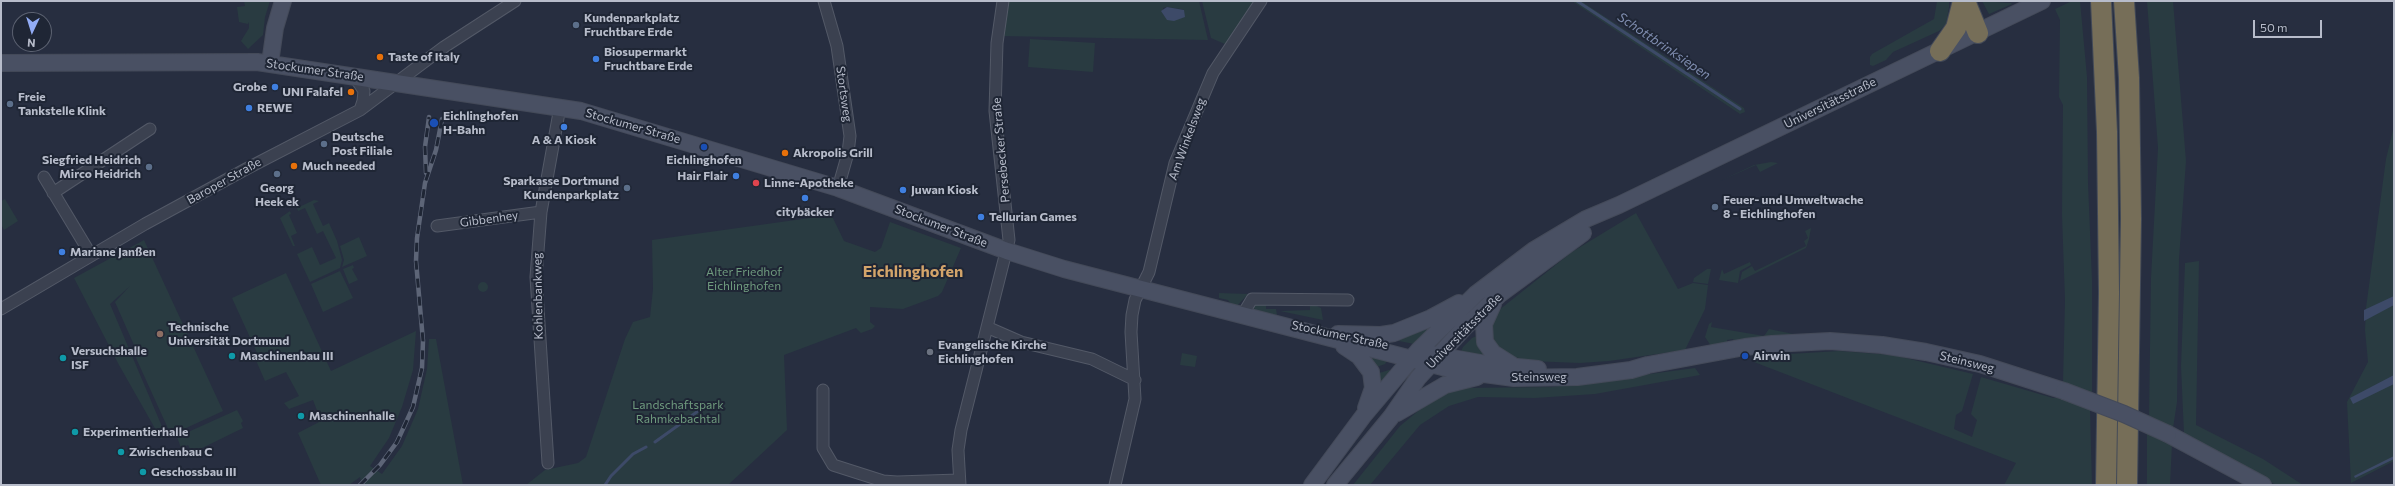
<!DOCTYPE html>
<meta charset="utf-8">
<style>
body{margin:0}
#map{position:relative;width:2395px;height:486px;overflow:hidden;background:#272e40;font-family:Commissioner,sans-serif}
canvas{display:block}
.frame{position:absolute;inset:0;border:2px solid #b7bcca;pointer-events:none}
.north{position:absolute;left:12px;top:12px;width:40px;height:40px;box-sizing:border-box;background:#1f2635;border:1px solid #5c6271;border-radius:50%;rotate:184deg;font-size:11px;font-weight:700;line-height:16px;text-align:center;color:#b7bcca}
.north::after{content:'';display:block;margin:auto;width:14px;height:18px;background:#92acf5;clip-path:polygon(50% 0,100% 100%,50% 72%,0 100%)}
.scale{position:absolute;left:2253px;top:20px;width:69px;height:18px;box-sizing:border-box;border:2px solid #b7bcca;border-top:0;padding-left:5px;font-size:12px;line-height:14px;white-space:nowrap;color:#b7bcca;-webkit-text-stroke:3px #1f2635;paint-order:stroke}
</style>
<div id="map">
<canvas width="2395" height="486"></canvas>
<div class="frame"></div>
<div class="north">N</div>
<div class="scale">50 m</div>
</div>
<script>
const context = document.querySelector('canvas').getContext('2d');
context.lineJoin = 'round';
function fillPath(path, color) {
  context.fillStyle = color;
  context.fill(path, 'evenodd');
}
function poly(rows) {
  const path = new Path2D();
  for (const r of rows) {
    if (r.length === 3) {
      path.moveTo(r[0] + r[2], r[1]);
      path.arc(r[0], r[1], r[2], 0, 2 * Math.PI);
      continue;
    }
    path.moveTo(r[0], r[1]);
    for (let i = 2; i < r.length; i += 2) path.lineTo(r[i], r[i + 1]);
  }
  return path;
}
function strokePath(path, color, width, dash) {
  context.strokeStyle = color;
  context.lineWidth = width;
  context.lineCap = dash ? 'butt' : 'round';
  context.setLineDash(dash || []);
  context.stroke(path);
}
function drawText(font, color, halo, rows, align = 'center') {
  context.font = font + ' Commissioner,sans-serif';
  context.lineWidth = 4;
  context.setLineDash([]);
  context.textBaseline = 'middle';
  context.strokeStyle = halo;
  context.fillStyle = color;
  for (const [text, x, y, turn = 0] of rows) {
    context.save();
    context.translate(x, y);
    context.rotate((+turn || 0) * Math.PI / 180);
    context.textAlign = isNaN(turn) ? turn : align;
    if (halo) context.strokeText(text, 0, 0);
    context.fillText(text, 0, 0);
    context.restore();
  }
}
const green = poly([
 [244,1,270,1,265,17,263,35,248,49,241,41,249,28,249,22,248,24,239,22,237,7,245,6],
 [1007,1,1199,1,1208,40,1001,36],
 [1167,7,1180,9,1184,10,1163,15,1163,8],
 [1202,1,1258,1,1227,45,1211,38],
 [1572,1,1581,1,1744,108,1745,112,1740,114],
 [1937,1,1949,1,1949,7,1946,24,1939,31,1893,52,1886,60,1873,66,1870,65,1870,57,1872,54,1934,19],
 [1982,1,2011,3,2012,4,1989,14],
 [2072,1,2080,1,2087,77,2088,183,2092,280,2092,393,2063,382,2065,300,2062,215,2063,105,2059,97,2060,20,2055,9],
 [2147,1,2173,1,2186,161,2179,259,2177,402,2173,428,2149,417,2151,278,2158,148],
 [1030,39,1095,43,1093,72,1028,67],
 [2394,126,2394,461,2351,483,2347,402,2368,362,2365,330,2366,308,2386,159],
 [1771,162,1778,163,1760,172,1756,165,1720,181,1754,165],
 [5,199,18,221,4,230,1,224,1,201],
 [314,200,319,201,313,204,323,226,329,223,337,241,342,260,340,268,310,282,297,254,312,247,320,265,336,258,323,231,317,234,305,208,298,211,297,208],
 [290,211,291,214,289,215,297,233,291,236,295,246,293,246,280,218],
 [827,213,831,214,844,241,875,252,881,248,890,222,961,248,942,292,938,296,903,309,870,307,870,322,875,326,872,329,861,333,856,328,784,355,787,430,728,485,526,485,545,470,578,463,586,457,625,339,633,322,650,317,653,289,652,240,824,216],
 [1636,213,1678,289,1693,283,1708,285,1705,309,1685,350,1609,361,1580,363,1529,361,1504,354,1491,340,1490,321,1494,314,1572,252],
 [1811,228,1809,239,1806,248,1740,281,1742,272,1752,266,1755,271,1806,246,1804,241,1808,238,1805,231],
 [359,237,367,256,342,267,344,260,340,246],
 [144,240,223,411,171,435,136,358,134,345,115,302,130,286,110,304,166,436,161,439,119,365,74,278],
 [2199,261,2196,425,2263,459,2303,485,2276,485,2184,434,2181,366,2185,263],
 [1750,262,1751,265,1740,271,1738,283,1719,280,1722,269,1724,274],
 [353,265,354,268,352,269,358,280,349,284,343,269],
 [1707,269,1711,269,1708,284,1693,282,1694,278],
 [340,271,353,298,323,312,311,284],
 [286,273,331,371,416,331,413,370,402,407,389,438,370,466,382,474,402,446,418,409,427,369,429,339,436,339,463,485,362,485,360,477,349,485,321,485,298,433,321,421,313,400,289,409,284,403,299,396,286,372,265,381,254,356,258,355,232,298],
 [483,287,5],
 [1219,293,1248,294,1237,306,1231,304,1228,300,1219,298],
 [1266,303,1266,309,1276,309,1277,315,1256,311,1252,306,1252,304],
 [1310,303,1321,308,1323,320,1280,311,1310,310],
 [1435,322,1414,344,1399,341,1399,336],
 [1712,322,1711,327,1764,336,1769,329,1798,335,1734,342,1733,339,1727,340,1727,343,1711,346,1705,337,1709,324],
 [1479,335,1491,357,1460,354,1463,347,1472,338],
 [1839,351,1893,355,1973,374,1962,411,1956,415,1954,429,1972,437,1977,420,1971,414,1981,377,2053,398,2060,398,2090,408,2092,485,2004,485,2016,463,1754,362,1756,356],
 [1182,353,1197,356,1195,367,1180,365],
 [1366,355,1388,360,1385,364,1374,368],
 [1695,368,1700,375,1595,394,1535,398,1478,397,1449,406,1420,425,1370,485,1353,485,1400,426,1429,402,1459,388,1552,387],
 [1389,370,1392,371,1377,391,1376,374],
 [237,410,243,421,241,423,243,428,192,453,188,445,181,448,177,437],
 [2147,433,2172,444,2170,485,2147,485]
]);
const water = poly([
 [1167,7,1184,10,1185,17,1174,21,1167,20,1161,11],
 [2394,296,2394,305,2364,321,2364,310],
 [2394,375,2394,384,2353,404,2350,398],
 [2394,456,2394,459,2355,478,2354,476]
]);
const stream = poly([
 [1577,1,1740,109],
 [655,442,701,409],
 [605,485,611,476,633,454,646,447]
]);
const minor = poly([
 [824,1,837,46,850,136,848,153,838,188],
 [354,76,364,91,363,101,360,110],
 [44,177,91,255],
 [53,193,150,129],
 [437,226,541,212],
 [1,309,145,224,246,169,360,110,444,47,515,1],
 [1243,314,1252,299,1348,300],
 [989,328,1021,342,1092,359,1135,380],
 [823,390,823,448,833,465,883,481,897,482,959,480],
 [548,463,536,277,541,212,560,107],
 [960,485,958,450,961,430,1009,240,995,111,997,43,1003,1],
 [1115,485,1135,399,1131,332,1132,315,1135,300,1149,272,1175,163,1213,73,1261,1]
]);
const secondary = poly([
 [1,63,257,62,581,111,838,188,1007,251,1064,269,1454,370,1514,378,1577,377,1631,370,1648,365,1745,347,1772,344,1830,341,1882,345,1926,352,1980,364,2064,391],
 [270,63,275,28,283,1],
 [1493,304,1484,324,1485,342,1493,353,1512,365],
 [1338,334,1381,335,1394,333,1431,318,1459,303],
 [1344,346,1359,356,1371,372,1373,388,1366,408],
 [1430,354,1486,364,1538,369],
 [1397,413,1445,385,1477,377],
 [2168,434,2263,485],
 [1312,485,1364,415,1418,351,1476,294,1534,250,1586,219,1619,205,2042,1],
 [1335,485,1391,417,1418,378,1465,327,1500,294,1583,233]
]);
const motorway = poly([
 [1965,1,1978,33],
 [2101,1,2107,132,2109,293,2106,485],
 [2124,1,2129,78,2131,219,2127,485],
 [1940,51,1956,28,1963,1]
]);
const rail = poly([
 [426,173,425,147,429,117],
 [360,485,380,465,397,442,413,407,422,368,423,341,416,261,417,238,425,183,436,150,442,119]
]);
const secondaryBridge = poly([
 [2064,391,2124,414,2168,434]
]);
const markers = [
 [576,25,4,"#5c6f8a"],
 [380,57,4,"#e8710a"],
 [596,59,4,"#3f7fe0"],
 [275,87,4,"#3f7fe0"],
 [351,92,4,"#e8710a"],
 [10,104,4,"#5c6f8a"],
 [249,108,4,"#3f7fe0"],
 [434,123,5,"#1a4fb4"],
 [564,127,4,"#3f7fe0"],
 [324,144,4,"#5c6f8a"],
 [704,147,4,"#1a4fb4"],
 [785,153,4,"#e8710a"],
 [294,166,4,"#e8710a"],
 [149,167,4,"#5c6f8a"],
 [277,174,4,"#5c6f8a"],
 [736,176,4,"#3f7fe0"],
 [756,183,4,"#e0444e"],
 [627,188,4,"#5c6f8a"],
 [903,190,4,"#3f7fe0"],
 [805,198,4,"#3f7fe0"],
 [1715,207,4,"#5c6f8a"],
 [981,217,4,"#3f7fe0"],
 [62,252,4,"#3f7fe0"],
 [160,334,4,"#8d6e63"],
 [930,352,4,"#6b7280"],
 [232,356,4,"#0f9aa8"],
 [1745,356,4,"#1a4fb4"],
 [63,358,4,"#0f9aa8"],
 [301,416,4,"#0f9aa8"],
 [75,432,4,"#0f9aa8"],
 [121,452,4,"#0f9aa8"],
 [143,472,4,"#0f9aa8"]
];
const poiNames = [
 ["Kundenparkplatz",584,18],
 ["Fruchtbare Erde",584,32],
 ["Biosupermarkt",604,52],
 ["Fruchtbare Erde",604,66],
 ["Taste of Italy",388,57],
 ["Grobe",267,87,"right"],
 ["UNI Falafel",343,92,"right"],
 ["Freie",18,97],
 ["Tankstelle Klink",18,111],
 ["REWE",257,108],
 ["Eichlinghofen",443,116],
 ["H-Bahn",443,130],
 ["Deutsche",332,137],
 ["Post Filiale",332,151],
 ["A & A Kiosk",564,140,"center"],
 ["Akropolis Grill",793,153],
 ["Siegfried Heidrich",141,160,"right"],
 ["Mirco Heidrich",141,174,"right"],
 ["Eichlinghofen",704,160,"center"],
 ["Much needed",302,166],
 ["Hair Flair",728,176,"right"],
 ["Sparkasse Dortmund",619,181,"right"],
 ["Kundenparkplatz",619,195,"right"],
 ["Linne-Apotheke",764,183],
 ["Georg",277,188,"center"],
 ["Heek ek",277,202,"center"],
 ["Juwan Kiosk",911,190],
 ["Feuer- und Umweltwache",1723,200],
 ["8 - Eichlinghofen",1723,214],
 ["citybäcker",805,212,"center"],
 ["Tellurian Games",989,217],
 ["Mariane Janßen",70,252],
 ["Technische",168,327],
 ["Universität Dortmund",168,341],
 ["Evangelische Kirche",938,345],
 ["Eichlinghofen",938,359],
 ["Versuchshalle",71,351],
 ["ISF",71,365],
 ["Maschinenbau III",240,356],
 ["Airwin",1753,356],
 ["Maschinenhalle",309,416],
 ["Experimentierhalle",83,432],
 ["Zwischenbau C",129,452],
 ["Geschossbau III",151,472]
];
const streetNames = [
 ["Stockumer Straße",315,70,8],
 ["Stortsweg",844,94,82],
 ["Universitätsstraße",1830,103,-26],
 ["Stockumer Straße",633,126,16],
 ["Am Winkelsweg",1187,139,-70],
 ["Persebecker Straße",1001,150,-95],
 ["Baroper Straße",224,181,-29],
 ["Gibbenhey",489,219,-8],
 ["Stockumer Straße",941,226,21],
 ["Kohlenbankweg",538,296,-91],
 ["Universitätsstraße",1464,331,-45],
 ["Stockumer Straße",1340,335,12],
 ["Steinsweg",1967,362,14],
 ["Steinsweg",1539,377]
];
const parkNames = [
 ["Alter Friedhof",744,272],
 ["Eichlinghofen",744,286],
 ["Landschaftspark",678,405],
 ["Rahmkebachtal",678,419]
];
const waterNames = [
 ["Schottbrinksiepen",1664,46,34]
];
const districtNames = [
 ["Eichlinghofen",913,272]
];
fillPath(green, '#293b41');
fillPath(water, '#3d4a68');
strokePath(stream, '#3d4a68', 3);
strokePath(minor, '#535967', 13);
strokePath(secondary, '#444a59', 18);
strokePath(motorway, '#424957', 22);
strokePath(minor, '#3b4150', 11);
strokePath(secondary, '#495063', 16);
strokePath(motorway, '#766e58', 20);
strokePath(rail, '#5d6577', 4.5);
strokePath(rail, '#1f2635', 3, [9]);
strokePath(secondaryBridge, '#444a59', 18, []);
strokePath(secondaryBridge, '#495063', 16);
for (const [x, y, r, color] of markers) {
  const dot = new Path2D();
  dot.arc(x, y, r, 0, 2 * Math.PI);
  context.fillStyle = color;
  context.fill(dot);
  strokePath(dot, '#1f2635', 1.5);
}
drawText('bold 12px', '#b7bcca', '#1f2635', poiNames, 'left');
drawText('12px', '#b7bcca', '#1f2635', streetNames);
drawText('12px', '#6f9b7e', '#1f2635', parkNames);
drawText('italic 13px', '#808eb1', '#1f2635', waterNames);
drawText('bold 16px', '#d3a46a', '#1f2635', districtNames);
</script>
